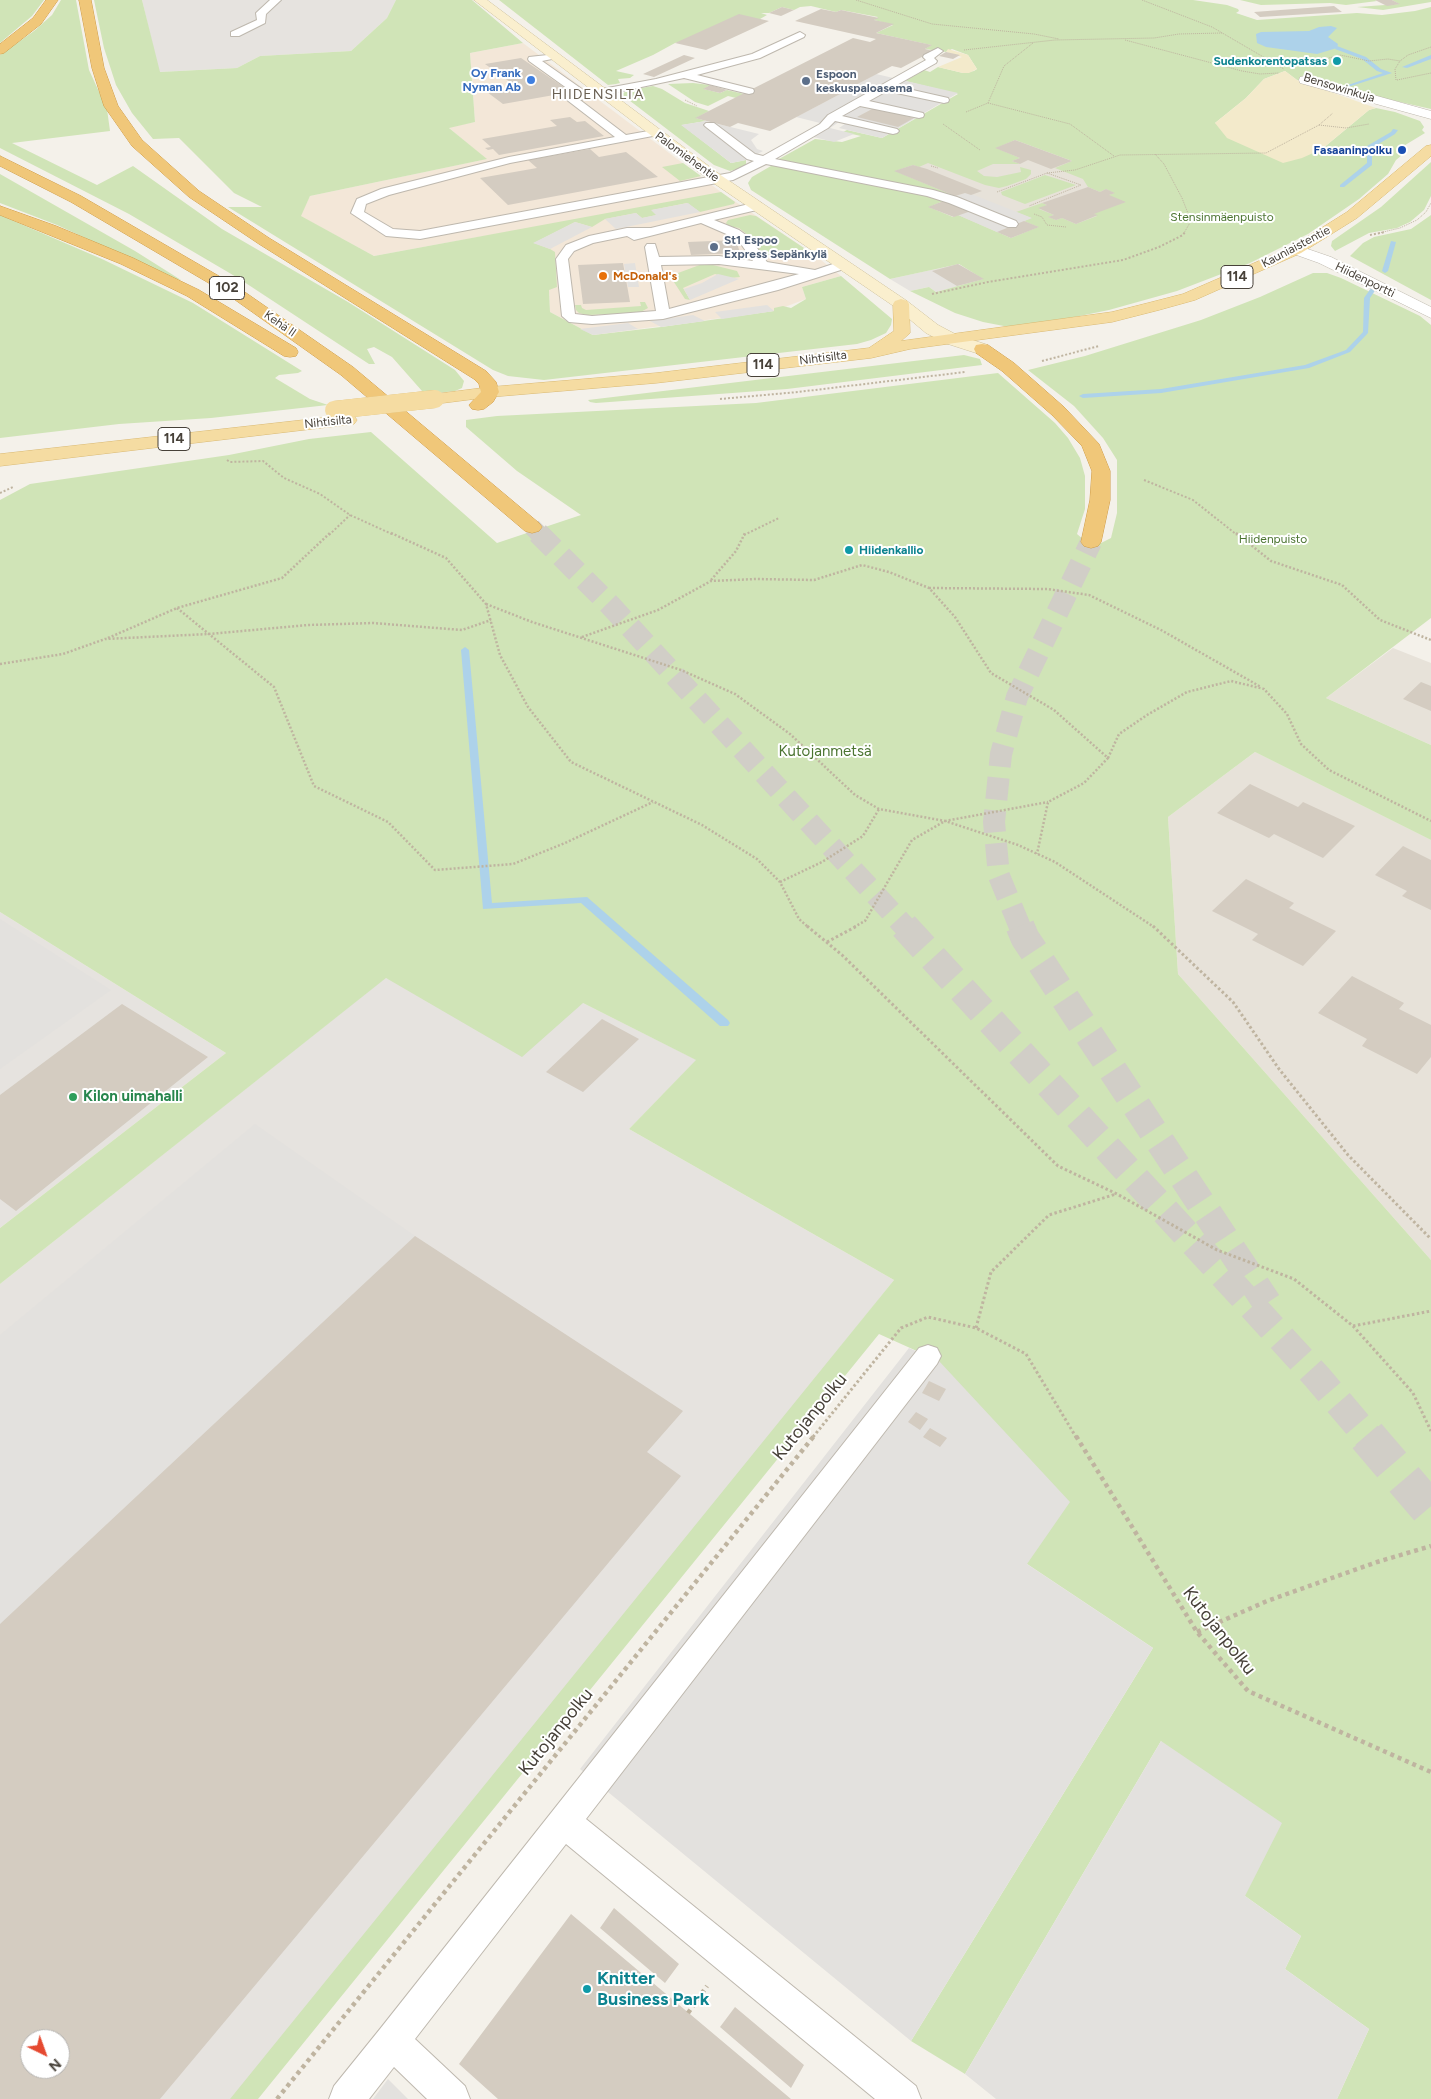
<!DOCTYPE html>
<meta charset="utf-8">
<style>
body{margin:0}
#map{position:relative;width:1431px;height:2099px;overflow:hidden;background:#f4f1ea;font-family:Figtree,sans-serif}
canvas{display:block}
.north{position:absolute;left:20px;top:2029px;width:50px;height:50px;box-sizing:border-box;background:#fff;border:1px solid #b5b3b0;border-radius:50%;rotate:138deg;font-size:14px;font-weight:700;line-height:20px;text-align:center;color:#474139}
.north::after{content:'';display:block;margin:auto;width:18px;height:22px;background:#e54930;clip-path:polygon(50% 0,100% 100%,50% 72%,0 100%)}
</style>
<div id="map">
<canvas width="1431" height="2099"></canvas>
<div class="north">N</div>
</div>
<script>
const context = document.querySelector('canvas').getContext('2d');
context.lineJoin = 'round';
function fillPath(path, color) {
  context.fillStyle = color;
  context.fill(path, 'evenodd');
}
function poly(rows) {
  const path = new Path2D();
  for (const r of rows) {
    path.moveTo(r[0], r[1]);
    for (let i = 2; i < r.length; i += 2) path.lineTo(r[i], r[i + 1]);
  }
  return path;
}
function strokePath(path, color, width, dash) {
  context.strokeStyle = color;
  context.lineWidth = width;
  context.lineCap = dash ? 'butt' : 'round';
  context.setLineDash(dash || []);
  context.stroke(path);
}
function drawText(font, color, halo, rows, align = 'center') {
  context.font = font + ' Figtree,sans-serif';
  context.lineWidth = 4;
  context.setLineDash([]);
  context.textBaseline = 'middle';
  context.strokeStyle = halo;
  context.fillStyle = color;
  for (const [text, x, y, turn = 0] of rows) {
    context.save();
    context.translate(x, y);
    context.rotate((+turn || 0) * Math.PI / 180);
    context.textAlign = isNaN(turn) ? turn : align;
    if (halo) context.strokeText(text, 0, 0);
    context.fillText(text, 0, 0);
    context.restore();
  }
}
const residential = poly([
 [1015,140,1072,161,1170,205,1081,238,1039,227,1011,238,958,216,954,217,928,207,945,201,848,175],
 [1393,648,1431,663,1431,745,1326,698],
 [1255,752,1431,840,1431,1260,1178,974,1168,817]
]);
const commercial = poly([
 [523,43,721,192,816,256,841,276,802,287,806,299,774,311,593,335,550,312,549,290,484,236,374,256,300,216,310,196,486,159,448,127,475,122,470,53]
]);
const industrial = poly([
 [142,0,396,0,387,18,351,51,260,56,237,68,159,72],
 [958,264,984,279,936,292,929,287,910,291,890,279],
 [0,912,226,1053,0,1228],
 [385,978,583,1003,697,1060,629,1129,894,1280,242,2099,0,2099,0,1284],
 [30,2039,60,2039,60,2069,30,2069]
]);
const green = poly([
 [0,0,44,0,32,16,0,43],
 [61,0,76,0,89,70,107,109,110,131,12,143,97,185,133,166,222,229,348,302,455,370,464,381,462,388,455,391,428,394,422,391,392,357,374,347,367,349,375,364,369,364,238,278,129,214,0,148,0,55,34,31,52,15],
 [94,0,142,0,160,72,237,68,260,56,351,51,387,18,396,0,472,0,523,43,470,53,475,122,449,128,487,159,310,196,301,216,374,256,721,192,735,202,734,204,700,212,687,203,652,210,657,215,642,218,636,213,605,219,592,227,575,222,534,243,550,249,555,252,557,287,549,290,550,312,593,335,661,327,774,311,774,308,783,306,791,308,806,299,802,287,841,276,892,319,891,325,886,333,871,340,857,344,544,380,508,376,493,370,228,207,262,207,234,193,179,138,153,139,132,113,116,85,104,48],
 [499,0,1193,0,1227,5,1238,9,1239,11,1236,13,1257,20,1357,13,1382,15,1415,11,1431,7,1431,109,1369,95,1313,79,1297,80,1285,71,1264,79,1246,98,1215,123,1322,149,1369,110,1376,108,1395,112,1420,121,1424,127,1422,130,1425,133,1397,150,1396,153,1402,155,1396,160,1388,174,1359,199,1308,234,1250,263,1177,291,1109,310,1060,320,1009,327,983,322,955,313,910,291,929,287,936,292,983,279,959,264,890,279,751,190,748,183,752,177,771,166,777,166,927,195,946,200,929,207,953,217,958,215,1011,238,1038,227,1024,221,1031,218,1016,212,1042,203,1047,205,1039,209,1054,215,1049,217,1056,220,1062,218,1076,224,1097,216,1094,214,1109,195,1114,193,1106,189,1100,192,1088,187,1083,179,1055,168,1072,161,1015,140,996,148,1020,158,1012,161,1020,164,993,164,977,171,984,176,997,177,1021,172,1020,167,1031,170,1031,174,1026,179,1007,186,999,188,985,185,928,163,919,167,913,165,895,171,955,196,951,198,783,162,779,159,815,139,842,142,861,136,843,132,847,130,882,138,958,94,905,81,924,70,930,72,938,67,963,73,974,71,977,69,968,55,952,49,946,52,925,49,931,45,876,33,893,25,874,20,878,17,841,10,836,12,811,6,800,7,794,10,782,7,769,13,761,13,767,15,760,19,675,43,653,55,616,71,634,75,630,78,618,79,620,83,616,84,608,85],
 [1240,0,1375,0,1377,1,1346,5,1330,3,1261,5],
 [1392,0,1431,0,1431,2,1383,10,1357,7,1399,4],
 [693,83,710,85,704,89,720,93,727,90,744,94,736,98,728,96,708,106,695,102,668,84],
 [653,86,662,89,685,103,709,111,696,118,706,121,682,125,731,163,746,160,746,164,741,168,730,171,714,165,621,94,629,90],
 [1431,162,1431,196,1424,210,1410,222,1397,228,1369,233,1335,251,1331,246,1332,241,1381,207],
 [683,163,701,176,680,181,662,167],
 [0,174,135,251,181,280,175,279,57,225,0,203],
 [1045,175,1076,185,1025,204,1002,195,1001,192],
 [0,215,102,259,193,303,302,371,298,373,279,375,275,378,310,399,328,405,211,418,119,424,0,438],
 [750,215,756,216,816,256,816,259,796,260,767,257,758,250,761,246,739,228,728,226,726,223,728,220],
 [1431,215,1431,300,1350,256,1363,243,1374,237,1411,229],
 [705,263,737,271,740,277,730,278,715,274,683,288,690,300,685,299,670,276],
 [1313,273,1327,273,1341,278,1420,316,1431,325,1431,618,1326,698,1431,745,1431,840,1255,752,1168,817,1178,974,1431,1260,1431,2099,1337,2099,1369,2029,1285,1969,1301,1936,1245,1896,1161,1741,965,2074,911,2041,1153,1648,1027,1564,939,1361,879,1334,258,2099,230,2099,894,1280,629,1129,696,1060,583,1003,522,1057,386,978,0,1284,0,1228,226,1053,0,912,0,500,30,484,229,455,309,439,371,432,497,543,581,515,517,471,466,427,466,420,497,416,756,403,998,373,1055,423,1068,438,1080,458,1085,476,1085,509,1077,534,1084,540,1101,543,1111,538,1117,513,1117,460,1103,438,1074,406,1028,370,1085,356,1201,320,1260,297],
 [640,302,645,302,648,308,639,313,587,315,579,313,576,310,575,305,581,305,582,308,586,310,641,306],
 [964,355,980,359,982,365,787,389,596,403,590,402,588,400]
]);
const sand = poly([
 [948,49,968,55,977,69,969,73,963,73,938,67,962,57,946,52],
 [1285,71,1297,80,1376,108,1369,110,1322,149,1302,158,1283,163,1227,138,1215,123,1246,98,1264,79]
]);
const parking = poly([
 [876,74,958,93,882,138,839,128,845,124,839,122,830,128,854,134,834,142,801,134,820,123,796,117,846,91,862,92,868,89,854,86],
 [706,121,759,134,751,140,757,149,763,151,746,160,731,163,681,125],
 [965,193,974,195,1032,218,997,232,958,215,946,200],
 [688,203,700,212,616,229,605,219,636,213,642,218,656,215,651,210],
 [575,222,592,227,550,249,533,243],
 [635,263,639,287,628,287,624,264],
 [718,274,739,279,690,300,684,289,702,283],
 [767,305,774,311,722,319,715,312],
 [693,315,705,321,661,327,650,321],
 [628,323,638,329,593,335,580,329],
 [0,919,111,990,0,1069],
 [255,1124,415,1236,0,1624,0,1335],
 [909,1348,939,1361,1070,1502,1027,1564,1153,1648,911,2041,580,1769],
 [1161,1741,1282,1823,1245,1896,1301,1936,1285,1969,1369,2029,1337,2099,996,2099,965,2074],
 [388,2079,408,2099,373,2099]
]);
const water = poly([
 [1331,26,1337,28,1328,37,1338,44,1337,48,1317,54,1266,47,1257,43,1256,34,1261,32,1309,31,1319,27]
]);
const stream = poly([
 [1337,46,1366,57,1381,69,1392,73,1348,87,1348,85,1383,73,1377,71,1362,59,1335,49,1337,46],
 [1431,55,1431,59,1407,68,1402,67,1431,55],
 [1393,129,1398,130,1395,134,1372,148,1372,165,1344,187,1340,187,1340,185,1367,163,1367,146,1391,132,1393,129],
 [1391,241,1396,242,1388,271,1385,273,1382,271,1391,241],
 [1371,288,1376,289,1370,298,1368,333,1350,352,1309,368,1161,393,1083,398,1079,396,1083,394,1161,389,1305,365,1346,350,1363,332,1364,298,1371,288],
 [465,647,469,650,492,903,587,897,728,1020,730,1023,728,1026,720,1026,581,903,483,909,461,650,465,647]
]);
const building = poly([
 [1375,0,1392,0,1400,4,1387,6],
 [1334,6,1342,12,1260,17,1254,12],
 [782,7,794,10,781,16,769,13],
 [821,9,836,12,841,10,879,18,874,20,894,24,876,33,932,45,925,49,933,51,901,68,892,66,854,86,868,89,862,92,846,91,770,131,738,123,730,127,695,118,853,38,870,42,876,39,795,21],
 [739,14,769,21,706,50,675,43],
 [946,52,960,55,953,59,939,56],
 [684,55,695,58,654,77,643,74],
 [521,58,571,92,503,104,487,92,517,87,485,64],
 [710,85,727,90,720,93,703,89],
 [874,108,914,118,898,127,857,117],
 [570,117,577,122,585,121,604,136,499,155,493,149,488,150,485,148,491,147,482,139,557,126,550,120],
 [1015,140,1072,161,1051,169,1028,160,1020,164,1012,161,1020,158,995,148],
 [590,149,599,157,626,152,658,177,508,205,480,178,537,168,528,160],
 [913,165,927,169,982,191,971,195,965,193,955,196,894,171],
 [1088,187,1100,192,1106,189,1115,193,1109,195,1126,202,1094,214,1098,215,1076,224,1062,218,1056,220,1048,217,1054,215,1038,208,1047,205,1042,203],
 [946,200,971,211,954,217,928,207],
 [1024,221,1039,227,1011,238,997,232],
 [736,240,740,253,691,255,688,242],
 [623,263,630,302,583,304,578,265],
 [958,264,984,279,957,286,932,271],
 [1421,682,1431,686,1431,711,1403,699],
 [1250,784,1298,807,1303,802,1355,826,1323,858,1274,834,1269,838,1217,813],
 [1403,846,1431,860,1431,910,1402,896,1407,891,1375,875],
 [1246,879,1294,903,1289,908,1336,931,1303,966,1252,940,1258,934,1212,911],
 [1352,976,1404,1003,1399,1009,1431,1025,1431,1057,1417,1074,1362,1046,1367,1039,1318,1013],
 [122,1004,208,1057,16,1211,0,1199,0,1095],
 [602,1019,639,1039,583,1092,546,1072],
 [415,1236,683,1411,647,1452,681,1476,160,2099,0,2099,0,1624],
 [30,2039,60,2039,60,2069,30,2069],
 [929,1381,946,1389,939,1401,922,1393],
 [916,1412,928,1419,920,1430,908,1422],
 [930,1428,947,1438,940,1447,923,1437],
 [614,1908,679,1964,665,1983,600,1928],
 [571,1914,791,2099,498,2099,459,2064],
 [735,2007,804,2065,791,2088,720,2027]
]);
const highwayTunnelFar3 = poly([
 [532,527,540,535]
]);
const highwayTunnelFar2 = poly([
 [538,533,610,605,905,927],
 [1020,927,999,876,994,822,1001,754,1017,697,1091,542]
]);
const highwayTunnelFar1 = poly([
 [904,926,1317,1377,1368,1437],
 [1020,926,1025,938,1267,1303]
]);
const highwayTunnel = poly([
 [1367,1436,1431,1511]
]);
const pathFar4 = poly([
 [856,0,932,24,1034,34,1059,39],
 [1142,0,1212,27,1284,69],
 [1125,40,1242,71,1260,74,1279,73],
 [964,50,1055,40,1154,38,1179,34,1222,33],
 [1271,61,1290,61],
 [1326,61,1329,58,1340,55,1369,61,1388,59,1400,61],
 [1396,80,1395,69,1400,61,1408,55,1431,47],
 [1397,80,1431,73],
 [685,100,697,106],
 [988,103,1070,124,1114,156],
 [966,112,988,103,1004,66,1033,43],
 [943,124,980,150],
 [1319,125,1346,128,1369,124],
 [1155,154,1164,164,1182,198,1191,221,1184,233],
 [931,166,938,168],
 [1047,173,1075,170,1120,155,1266,153,1319,125,1333,113],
 [997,192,1047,173,1081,185,1029,206],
 [1034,214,1042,217,1047,225,1066,227],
 [1379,233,1400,228,1417,220,1426,212,1431,203]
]);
const pathFar3 = poly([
 [1370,235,1385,232],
 [932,294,988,282,1123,260,1159,247,1183,235,1185,232],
 [1042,361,1099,346],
 [720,399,798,392,965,372],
 [227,460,230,462,263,461,284,478,320,494,350,515,394,535],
 [1144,480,1193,500,1237,535],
 [0,493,13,487],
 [329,535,350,515],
 [744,535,779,518]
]);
const pathFar2 = poly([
 [391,533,446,558,486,604,500,655,528,707,571,762,702,825,757,859,780,882,799,919,808,927],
 [1236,533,1271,561,1342,585,1380,620,1431,640],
 [711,580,736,551,745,533],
 [929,588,1047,589,1089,595,1161,630,1261,687],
 [486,604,532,622,681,670,735,694,790,734,855,795,879,809,945,821,1018,845,1055,862,1154,927],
 [177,608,274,687,314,786,388,822,435,870,513,864,565,843,653,802],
 [582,637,658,610,711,581,756,579,814,580,862,565,889,572,929,588,955,617,991,673,1054,710,1108,758,1084,783,1048,802,1037,854],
 [108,638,177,608,282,578,330,533],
 [0,664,63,654,105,639,209,634,308,625,373,623,462,630,491,620],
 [1108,758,1119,734,1147,715,1187,692,1231,681,1264,689,1287,714,1301,744,1329,770,1431,821],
 [780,882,822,862,863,836,879,809],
 [854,927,865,921,912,840,945,821,1048,802]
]);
const pathFar1 = poly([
 [807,926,842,955,1058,1166,1117,1194,1217,1250,1294,1279,1353,1326,1413,1393,1431,1431],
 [1153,926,1233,1002,1279,1069,1348,1155,1431,1239],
 [827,942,857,926],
 [1353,1326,1431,1311],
 [976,1328,991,1272,1049,1215,1116,1194],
 [813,1437,901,1328,928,1317,976,1328,1026,1354,1076,1437]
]);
const path = poly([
 [1076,1436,1197,1632,1248,1691,1431,1772],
 [1197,1632,1267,1601,1377,1562,1431,1546],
 [688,2013,707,1986],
 [277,2099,814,1436]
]);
const lane = poly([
 [270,0,281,0,266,14,265,23,239,36,231,36,231,32,257,20,256,13,270,0],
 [800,32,805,35,804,37,760,58,697,75,753,89,754,91,753,93,749,94,684,78,580,100,626,135,654,130,658,131,660,133,658,135,510,163,389,195,366,204,364,212,393,229,420,231,730,173,754,161,747,159,706,127,704,125,706,123,714,123,755,154,763,156,820,124,828,115,926,60,923,57,924,55,938,48,943,51,934,58,937,61,936,63,895,86,948,98,949,100,948,102,944,103,887,91,869,101,923,113,924,115,923,117,919,118,860,106,842,116,897,129,899,131,897,133,893,134,835,121,828,128,775,159,933,190,957,197,1016,221,1018,224,1016,227,1008,227,949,203,927,196,766,164,733,180,420,239,386,236,351,213,357,199,381,189,509,157,615,137,567,100,566,98,567,96,575,94,529,61,528,59,529,57,557,54,558,56,557,58,542,61,586,92,656,79,752,54,800,32],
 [757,202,761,203,763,206,761,209,714,220,739,230,750,238,767,262,815,270,842,261,848,265,847,268,778,290,663,319,592,324,569,322,562,316,556,259,566,245,589,236,627,228,651,228,757,202],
 [701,223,731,236,741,244,753,261,719,256,659,257,655,244,647,244,645,247,656,311,592,316,575,314,568,259,574,251,593,243,627,236,634,240,701,223],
 [719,264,799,274,669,309,661,265,719,264],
 [928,1345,937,1348,941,1356,937,1364,586,1819,916,2086,921,2099,875,2099,566,1844,415,2039,465,2086,470,2099,427,2099,394,2067,369,2099,329,2099,334,2086,380,2029,919,1348,928,1345]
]);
const street = poly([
 [1305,76,1431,111,1431,119,1300,83,1299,80,1300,77,1305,76],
 [1296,245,1331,257,1431,307,1431,318,1319,263,1291,253,1288,250,1291,247,1296,245]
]);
const secondary = poly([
 [474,0,487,0,722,176,907,301,938,325,957,335,988,345,990,349,988,353,976,353,945,343,926,333,895,307,712,182,474,0]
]);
const primary = poly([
 [1431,145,1431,156,1357,218,1301,253,1195,300,1159,310,1112,322,910,349,871,358,656,383,490,397,435,404,429,403,426,399,429,395,435,394,490,387,656,373,869,348,894,331,893,304,895,301,901,299,907,301,909,304,910,333,901,341,1112,312,1148,303,1183,294,1291,247,1347,212,1426,146,1431,145],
 [348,415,354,416,357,420,354,424,0,466,0,454,348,415]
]);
const highway = poly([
 [46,0,58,0,41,24,4,53,0,54,0,44,33,18,46,0],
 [79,0,91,0,104,68,118,106,142,140,199,191,269,238,486,371,496,382,499,392,493,402,484,409,478,410,472,409,469,405,481,392,479,384,474,379,259,244,189,197,132,146,104,106,92,68,79,0],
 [0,156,81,196,236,286,353,367,539,523,542,527,539,531,532,533,525,531,341,375,224,292,71,202,0,166,0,156],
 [0,206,56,226,133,258,199,290,296,348,298,352,296,356,290,357,284,356,187,296,121,264,0,215,0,206],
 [982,344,988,345,1014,363,1064,407,1099,444,1110,471,1110,500,1101,542,1098,546,1091,548,1084,546,1081,542,1090,500,1092,471,1082,446,1052,415,1002,371,976,353,974,349,976,345,982,344]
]);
const primaryBridge = poly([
 [334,410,435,399]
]);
const markers = [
 [1337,61,5,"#0f9aa8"],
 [531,80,5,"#3f7fe0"],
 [806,81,5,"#5c6f8a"],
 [1402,150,5,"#1a4fb4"],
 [714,247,5,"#5c6f8a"],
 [603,276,5,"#e8710a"],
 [849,550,5,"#0f9aa8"],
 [73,1097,5,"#2e9e5b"],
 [587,1989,5,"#0f9aa8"]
];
const farCulturenames = [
 ["Sudenkorentopatsas",1327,61],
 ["Hiidenkallio",859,550,"left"]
];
const farShopnames = [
 ["Oy Frank",521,73],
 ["Nyman Ab",521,87]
];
const farServicenames = [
 ["Espoon",816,74],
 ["keskuspaloasema",816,88],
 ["St1 Espoo",724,240],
 ["Express Sepänkylä",724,254]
];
const farStreetnames = [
 ["Bensowinkuja",1339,88,17],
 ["Palomiehentie",687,157,36],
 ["Kauniaistentie",1296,247,-28],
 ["Hiidenportti",1365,280,26],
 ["Kehä II",280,324,35],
 ["Nihtisilta",823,358,-7],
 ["Nihtisilta",328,422,-6]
];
const farTransitnames = [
 ["Fasaaninpolku",1392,150]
];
const farParknames = [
 ["Stensinmäenpuisto",1222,217],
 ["Hiidenpuisto",1273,539]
];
const farFoodnames = [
 ["McDonald's",613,276]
];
const farNeighbourhoodnames = [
 ["HIIDENSILTA",598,95]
];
const shields = [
 [1237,277,32],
 [227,288,35],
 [763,365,32],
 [174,439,32]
];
const shieldNames = [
 ["114",1237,277],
 ["102",227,288],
 ["114",763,365],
 ["114",174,439]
];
const parkNames = [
 ["Kutojanmetsä",825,752]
];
const leisureNames = [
 ["Kilon uimahalli",83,1097]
];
const nearStreetnames = [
 ["Kutojanpolku",810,1417,-51],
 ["Kutojanpolku",1219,1631,52],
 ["Kutojanpolku",556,1732,-51]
];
const nearCulturenames = [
 ["Knitter",597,1979],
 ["Business Park",597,2000]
];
fillPath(residential, '#e7e2d9');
fillPath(commercial, '#f3e7d8');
fillPath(industrial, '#e6e3df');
fillPath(green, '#d0e4b7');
fillPath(sand, '#f3eacb');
fillPath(parking, '#e3e1de');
fillPath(water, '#add2ea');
fillPath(stream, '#add2ea');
fillPath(building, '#d4ccc1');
strokePath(highwayTunnelFar3, '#d1cec7', 18, [18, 9]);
strokePath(highwayTunnelFar2, '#d1cec7', 22, [22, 11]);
strokePath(highwayTunnelFar1, '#d1cec7', 29, [29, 14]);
strokePath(highwayTunnel, '#d1cec7', 38, [38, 19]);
strokePath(lane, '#beb8ae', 2);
strokePath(street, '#beb8ae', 1);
strokePath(secondary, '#cfc29e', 1);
strokePath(primary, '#d9b973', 1);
strokePath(highway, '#cf9c49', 1);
strokePath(pathFar4, '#bfb4a0', 1, [1, 1]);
strokePath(pathFar3, '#bfb4a0', 2, [2, 2]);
strokePath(pathFar2, '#bfb4a0', 2.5, [2, 2]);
strokePath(pathFar1, '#bfb4a0', 3, [2.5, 2.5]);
strokePath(path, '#bfb4a0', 4.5, [4, 4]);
fillPath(lane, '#fff');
fillPath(street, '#fff');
fillPath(secondary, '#faefce');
fillPath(primary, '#f5dca2');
fillPath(highway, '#f0c779');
strokePath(primaryBridge, '#d9b973', 18, []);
strokePath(primaryBridge, '#f5dca2', 18);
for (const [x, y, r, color] of markers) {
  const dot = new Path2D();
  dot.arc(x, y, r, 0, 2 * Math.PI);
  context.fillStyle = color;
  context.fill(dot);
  strokePath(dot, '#fff', 2);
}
drawText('bold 12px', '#0d838f', '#fff', farCulturenames, 'right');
drawText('bold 12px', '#366cbe', '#fff', farShopnames, 'right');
drawText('bold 12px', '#4e5e75', '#fff', farServicenames, 'left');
drawText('12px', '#474139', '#fff', farStreetnames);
drawText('bold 12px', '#164399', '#fff', farTransitnames, 'right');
drawText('12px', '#4b7431', '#fff', farParknames);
drawText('bold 12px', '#c56008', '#fff', farFoodnames, 'left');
context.letterSpacing = '1px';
drawText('14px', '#695f51', '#fff', farNeighbourhoodnames);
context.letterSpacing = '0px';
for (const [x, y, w] of shields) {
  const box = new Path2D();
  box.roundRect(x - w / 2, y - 11.5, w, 23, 4);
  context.fillStyle = '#fff';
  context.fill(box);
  strokePath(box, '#474139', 1);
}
drawText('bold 14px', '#474139', null, shieldNames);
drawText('15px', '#4b7431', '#fff', parkNames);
drawText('bold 15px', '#27864d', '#fff', leisureNames, 'left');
drawText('18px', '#474139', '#fff', nearStreetnames);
drawText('bold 18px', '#0d838f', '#fff', nearCulturenames, 'left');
</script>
